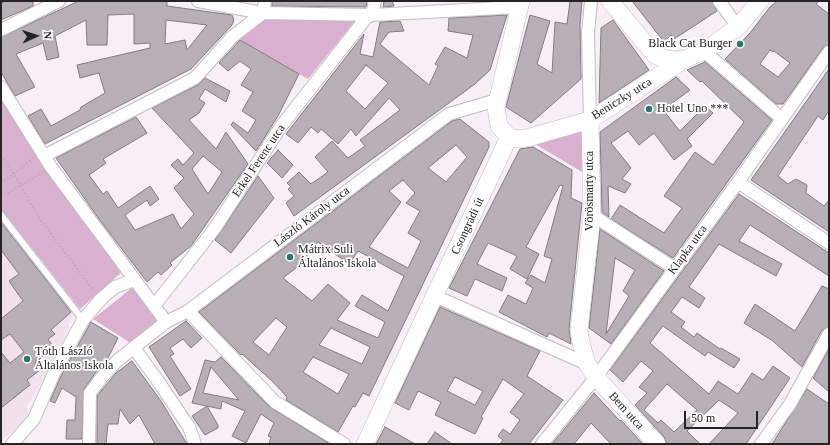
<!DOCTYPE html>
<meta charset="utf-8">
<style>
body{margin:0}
#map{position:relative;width:830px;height:445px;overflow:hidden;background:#f7eff5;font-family:"Times New Roman",serif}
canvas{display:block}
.frame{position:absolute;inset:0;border:2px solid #262325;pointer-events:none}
.north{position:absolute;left:16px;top:16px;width:40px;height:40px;-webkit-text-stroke:3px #fff;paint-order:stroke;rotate:87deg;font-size:11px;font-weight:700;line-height:16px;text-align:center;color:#262325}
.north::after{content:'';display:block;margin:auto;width:14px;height:18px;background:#262325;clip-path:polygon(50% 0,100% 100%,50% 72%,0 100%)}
.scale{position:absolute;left:684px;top:411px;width:74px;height:18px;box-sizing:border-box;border:2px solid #262325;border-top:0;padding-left:5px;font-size:12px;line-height:14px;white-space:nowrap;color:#262325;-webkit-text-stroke:3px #fff;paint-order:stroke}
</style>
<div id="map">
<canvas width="830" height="445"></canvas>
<div class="frame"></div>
<div class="north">N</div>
<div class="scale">50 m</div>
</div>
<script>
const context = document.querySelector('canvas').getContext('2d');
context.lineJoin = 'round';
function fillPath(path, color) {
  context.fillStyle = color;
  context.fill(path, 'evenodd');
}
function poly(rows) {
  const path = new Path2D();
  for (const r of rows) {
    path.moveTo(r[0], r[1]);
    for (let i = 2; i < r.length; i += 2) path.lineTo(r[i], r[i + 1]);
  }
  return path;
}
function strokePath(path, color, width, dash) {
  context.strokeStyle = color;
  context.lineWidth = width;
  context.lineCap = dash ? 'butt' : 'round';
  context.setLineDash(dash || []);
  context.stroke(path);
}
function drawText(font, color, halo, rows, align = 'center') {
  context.font = font + ' "Times New Roman",serif';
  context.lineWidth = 3.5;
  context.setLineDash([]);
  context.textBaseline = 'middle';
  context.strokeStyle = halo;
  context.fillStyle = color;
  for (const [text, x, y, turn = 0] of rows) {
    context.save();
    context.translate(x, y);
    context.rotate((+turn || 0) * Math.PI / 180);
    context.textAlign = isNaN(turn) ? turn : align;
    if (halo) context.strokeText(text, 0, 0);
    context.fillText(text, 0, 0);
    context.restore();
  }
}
const built = poly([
 [1,220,9,233,74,313,68,324,70,327,37,391,26,407,29,414,20,425,1,441]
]);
const green = poly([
 [262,9,359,16,308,79,240,40],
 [1,93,123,271,80,309,1,209],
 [585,127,587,175,535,144],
 [133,287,158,321,132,344,93,319]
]);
const building = poly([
 [6,1,33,1,33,6,1,20,1,3,6,1],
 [79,1,167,1,167,6,232,15,234,20,232,25,191,69,45,144,28,116,41,109,51,126,80,110,81,107,105,93,99,73,80,78,77,65,150,48,150,43,134,44,134,14,108,15,107,45,87,45,86,20,55,36,59,57,47,60,43,43,16,54,35,87,15,96,1,72,1,37,79,1],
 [166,20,207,25,187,50,185,40,165,44,166,20],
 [272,1,367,1,366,7,272,6,272,1],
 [384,1,392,1,394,6,383,7,384,1],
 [570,1,582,1,580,25,581,79,531,123,506,107,530,15,550,21,537,64,552,73,555,22,567,24,570,1],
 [632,1,712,1,717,11,674,39,671,35,664,42,632,1],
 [777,1,819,1,816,4,829,14,829,44,823,48,783,104,776,104,725,59,750,33,770,7,777,1],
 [770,50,773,52,774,51,790,63,778,77,760,64,770,50],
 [507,15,490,70,475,84,294,216,286,203,294,196,288,189,291,187,287,183,299,172,311,184,328,172,315,157,332,141,348,158,365,146,360,140,400,110,389,98,356,136,351,129,338,144,321,129,318,133,311,127,298,143,286,134,364,34,360,54,373,57,380,22,400,21,404,31,389,32,380,44,429,85,438,66,435,64,445,47,467,58,473,35,448,31,449,18,507,15],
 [366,65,388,83,365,109,346,91,366,65],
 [613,20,649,70,599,103,601,28,613,20],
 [240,40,299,74,278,116,256,151,231,125,233,122,248,133,256,120,242,111,253,92,241,85,251,69,240,61,228,71,219,63,240,40],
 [705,62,772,120,673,258,611,219,620,205,664,233,682,208,664,196,695,152,713,165,744,122,702,81,700,82,687,70,705,62],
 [829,69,829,110,823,120,818,116,778,176,788,184,796,179,807,185,806,193,824,206,829,200,829,232,751,180,829,69],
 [676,77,690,90,663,110,680,131,705,106,713,113,687,139,692,146,674,160,654,133,639,145,628,131,611,143,631,168,622,179,631,184,625,193,608,186,609,217,602,212,600,132,676,77],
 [205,78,230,91,226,102,205,89,199,99,205,103,199,113,189,120,216,149,226,132,248,164,191,246,170,263,172,265,161,275,158,272,147,282,99,219,56,158,136,117,147,133,103,159,106,163,89,175,103,194,107,191,118,208,150,186,159,199,150,206,147,200,125,215,135,230,173,214,181,229,194,214,174,188,184,178,171,165,178,159,183,165,194,153,152,108,198,85,205,78],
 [203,156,222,172,208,194,192,169,203,156],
 [460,119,489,142,489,147,369,396,363,393,355,407,353,406,338,432,286,400,287,397,272,381,242,354,241,355,199,312,452,121,460,119],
 [456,145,467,157,446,182,428,168,456,145],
 [403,180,415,193,406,203,420,211,408,233,421,241,408,268,369,247,401,202,389,191,403,180],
 [318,242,349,264,358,251,404,276,388,311,362,295,355,306,385,322,378,338,337,320,350,303,328,284,312,301,283,278,309,258,305,253,318,242],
 [276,318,287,327,269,355,253,342,276,318],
 [331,328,370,347,362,364,319,345,331,328],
 [313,357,349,374,338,394,303,372,313,357],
 [533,147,572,170,571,198,582,203,569,329,571,344,549,333,547,337,499,312,508,295,526,304,533,288,525,283,531,275,545,283,552,259,544,256,563,186,560,185,526,247,539,254,527,279,510,269,517,256,488,243,477,264,507,278,502,291,475,279,467,296,449,288,520,149,533,147],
 [278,150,293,165,282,178,267,163,278,150],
 [258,176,274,198,231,253,215,240,258,176],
 [739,194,829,253,829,276,750,225,739,241,782,264,776,276,719,244,689,287,705,298,699,308,682,297,671,312,685,322,681,327,694,337,697,333,720,349,721,348,740,359,734,368,708,352,705,356,663,326,650,343,709,394,718,381,738,394,752,373,763,380,773,366,790,378,746,444,709,444,738,413,719,400,687,431,700,444,667,444,664,437,635,405,647,393,639,387,653,371,641,361,623,382,610,370,739,194],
 [667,384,697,410,674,432,661,420,658,423,644,410,667,384],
 [1,222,71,312,51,330,55,334,48,339,54,348,35,362,40,370,27,380,30,385,1,408,1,352,10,363,24,352,10,334,1,340,1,319,23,301,9,281,19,274,1,250,1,222],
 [600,229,664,271,611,344,589,328,600,229],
 [615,258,635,270,623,291,629,296,606,334,615,258],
 [822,286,829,289,829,327,822,330,802,367,773,341,744,323,755,304,795,331,822,286],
 [440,307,540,351,527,376,563,400,529,444,500,444,503,440,498,436,503,429,510,434,520,420,510,412,524,394,503,379,481,417,483,418,475,434,435,415,441,402,418,391,409,410,395,403,440,307],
 [455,377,483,391,475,405,447,391,455,377],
 [186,321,202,338,191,348,183,339,170,348,174,354,170,356,191,389,180,396,149,347,186,321],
 [91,322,118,338,107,360,105,359,84,389,82,439,66,439,67,420,75,420,76,397,62,388,55,403,50,401,61,376,91,322],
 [829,349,829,392,813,378,829,349],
 [221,357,270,407,330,444,269,444,271,437,268,436,274,423,261,414,246,443,232,436,245,411,222,401,221,409,192,403,205,360,215,362,221,357],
 [211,367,239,400,203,393,211,367],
 [132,361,161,401,187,444,155,444,139,415,130,424,120,409,118,424,108,424,106,444,97,444,97,396,116,373,132,361],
 [807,389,829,404,829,444,772,444,807,389],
 [594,393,620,421,621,420,643,444,611,444,591,423,574,444,552,444,594,393],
 [207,406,218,425,218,428,205,435,192,416,207,406],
 [385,427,415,444,376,444,385,427],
 [435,432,452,444,427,444,435,432]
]);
const path = poly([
 [1,156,14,174,37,215,94,291],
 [1,183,14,174,34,157],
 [1,197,43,172]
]);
const lane = poly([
 [1,215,83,320]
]);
const street = poly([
 [198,1,263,13,372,15,519,7],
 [719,1,738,27],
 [1,30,59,1],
 [704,51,781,118],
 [1,87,51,167,166,322],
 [590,120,588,33,591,1],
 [44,156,195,78,232,37,263,13,265,1],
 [738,182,829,243],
 [592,215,674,268],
 [435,296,587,364],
 [154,306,215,228,282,125,366,18,372,15,375,1],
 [188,311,275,402,344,444],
 [134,348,158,381,189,427,195,444],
 [12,444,34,419,54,373,83,320,101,299,115,287,134,280],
 [89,444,90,393,102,377,118,360,166,322,188,311,449,114,497,100],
 [542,444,596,377,738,182,829,52],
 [761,444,790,404,829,334]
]);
const secondary = poly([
 [521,1,496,107,499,126,509,137,518,139,527,138,590,120,685,59],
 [610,1,655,55,665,59,677,60,685,59,704,51,738,27,760,1],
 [590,120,592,215,579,330,581,343,587,364,596,377,657,444],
 [365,444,509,137]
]);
const markers = [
 [740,44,4,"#2e756d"],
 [649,109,4,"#2e756d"],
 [290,257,4,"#2e756d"],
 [27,359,4,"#2e756d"]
];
const poiNames = [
 ["Black Cat Burger",732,44,"right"],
 ["Hotel Uno ***",657,109],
 ["Mátrix Suli",298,250],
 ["Általános Iskola",298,264],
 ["Tóth László",35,352],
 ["Általános Iskola",35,366]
];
const streetNames = [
 ["Beniczky utca",622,99,-32],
 ["Erkel Ferenc utca",259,161,-56],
 ["Vörösmarty utca",590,191,-90],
 ["László Károly utca",312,217,-37],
 ["Csongrádi út",468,226,-65],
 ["Klapka utca",688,250,-54],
 ["Bem utca",626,411,48]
];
fillPath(built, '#f0e1ec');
fillPath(green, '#dab0d1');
fillPath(building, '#b7afb5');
strokePath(building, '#827b80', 1);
strokePath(lane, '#c4bcc3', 8);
strokePath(street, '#c4bcc3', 14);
strokePath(secondary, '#c4bcc3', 18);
strokePath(path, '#afa9ad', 2, [1, 3]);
strokePath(lane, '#fff', 6);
strokePath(street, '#fff', 12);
strokePath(secondary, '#fff', 17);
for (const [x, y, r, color] of markers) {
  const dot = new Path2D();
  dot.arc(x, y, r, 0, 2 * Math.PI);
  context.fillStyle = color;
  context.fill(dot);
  strokePath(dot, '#fff', 1.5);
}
drawText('12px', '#262325', '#fff', poiNames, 'left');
drawText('12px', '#262325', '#fff', streetNames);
</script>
